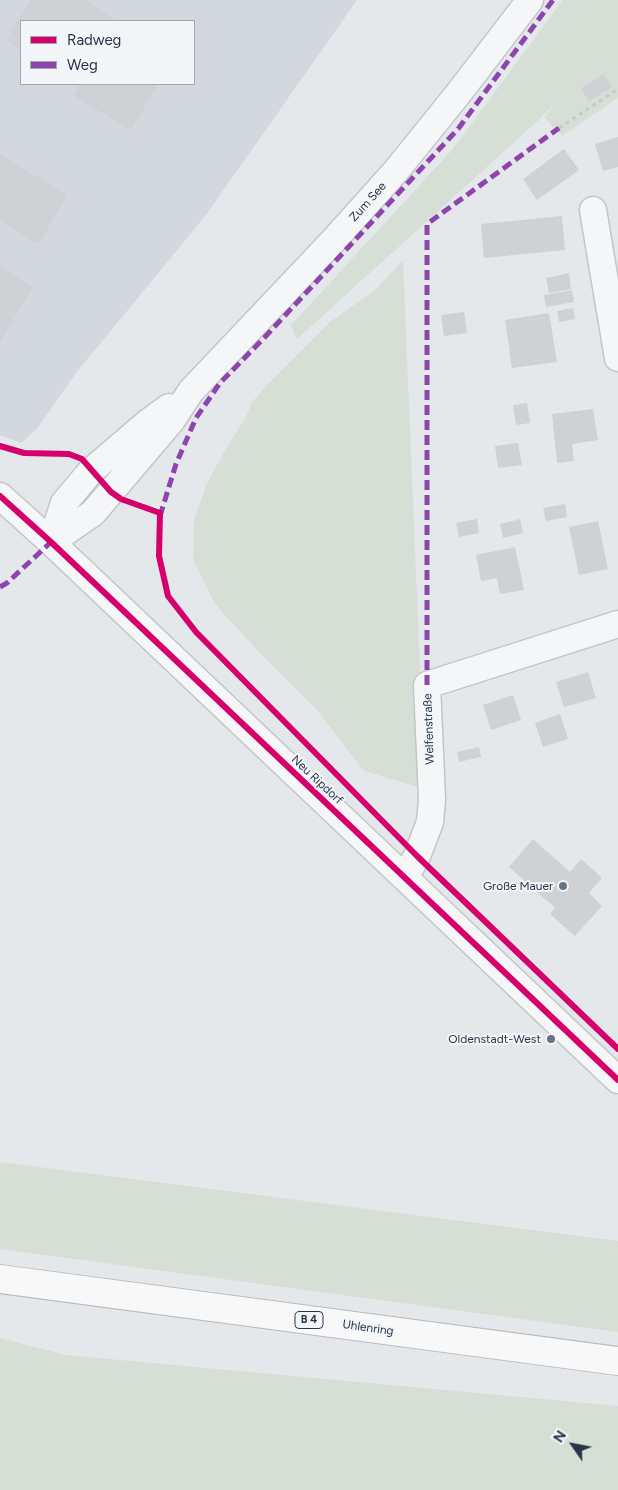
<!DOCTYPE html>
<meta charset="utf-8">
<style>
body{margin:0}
#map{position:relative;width:618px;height:1490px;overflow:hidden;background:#e5e8eb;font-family:Figtree,sans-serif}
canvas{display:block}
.legend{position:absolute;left:20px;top:20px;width:175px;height:65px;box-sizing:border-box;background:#f3f6f9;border:1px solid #a2a8b2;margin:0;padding:6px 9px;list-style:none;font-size:15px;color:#283447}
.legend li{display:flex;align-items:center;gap:10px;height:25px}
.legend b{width:25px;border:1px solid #a2a8b2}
.north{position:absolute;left:548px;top:1420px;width:50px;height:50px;-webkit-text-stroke:4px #f3f6f9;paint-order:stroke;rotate:303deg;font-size:14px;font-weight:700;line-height:20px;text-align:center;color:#283447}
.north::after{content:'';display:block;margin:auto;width:18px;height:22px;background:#283447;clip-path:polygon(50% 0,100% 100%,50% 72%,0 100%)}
</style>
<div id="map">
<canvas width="618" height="1490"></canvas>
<ul class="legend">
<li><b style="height:6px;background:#d6006c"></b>Radweg</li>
<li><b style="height:6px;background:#8e44ad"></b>Weg</li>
</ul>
<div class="north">N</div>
</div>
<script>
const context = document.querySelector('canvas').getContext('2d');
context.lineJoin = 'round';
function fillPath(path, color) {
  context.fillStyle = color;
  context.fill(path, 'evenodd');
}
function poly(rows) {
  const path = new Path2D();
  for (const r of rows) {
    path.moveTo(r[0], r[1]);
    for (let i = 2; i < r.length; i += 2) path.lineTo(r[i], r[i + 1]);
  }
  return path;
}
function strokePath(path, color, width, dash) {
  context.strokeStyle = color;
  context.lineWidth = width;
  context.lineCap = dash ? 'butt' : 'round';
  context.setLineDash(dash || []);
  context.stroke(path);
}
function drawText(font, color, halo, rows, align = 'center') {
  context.font = font + ' Figtree,sans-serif';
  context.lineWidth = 4;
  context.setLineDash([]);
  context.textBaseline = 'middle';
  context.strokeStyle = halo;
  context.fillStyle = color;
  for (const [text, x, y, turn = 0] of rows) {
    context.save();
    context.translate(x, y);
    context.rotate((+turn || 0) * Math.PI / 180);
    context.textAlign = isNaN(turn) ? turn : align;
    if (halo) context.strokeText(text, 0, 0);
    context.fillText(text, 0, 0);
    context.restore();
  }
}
const built = poly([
 [0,0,357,0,206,215,76,373,37,429,21,443,0,435],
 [21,21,194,21,194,84,21,84]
]);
const green = poly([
 [563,0,618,0,618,98,562,136,544,117,560,98,542,117,297,339,291,325,452,150],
 [403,260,425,789,364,771,316,709,257,650,215,604,193,559,194,520,207,483,227,447,246,417,252,402,268,384,330,322,376,289],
 [0,1162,618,1241,618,1332,0,1249],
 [0,1338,66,1355,618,1406,618,1490,0,1490]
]);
const building = poly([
 [31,0,84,0,118,21,21,21,21,50,6,40],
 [604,74,612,87,589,101,581,88],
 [76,84,159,84,130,130,73,95,79,86],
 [618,137,618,167,603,171,595,144],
 [564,149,579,170,537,200,523,179],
 [0,154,68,196,38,244,0,220],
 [562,216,565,250,484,258,481,224],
 [0,267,33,287,0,341],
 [569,273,571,289,549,293,546,278],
 [572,290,574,302,546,307,544,295],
 [573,308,575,319,559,322,557,311],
 [464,312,467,333,444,336,441,315],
 [549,313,557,362,512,368,505,320],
 [527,403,530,423,516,425,513,405],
 [593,409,598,440,572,444,574,461,557,463,552,414],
 [518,443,522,465,498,468,495,446],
 [565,504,567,517,546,521,543,508],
 [477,519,479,533,459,537,456,523],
 [520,519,523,533,503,538,500,524],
 [598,521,608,569,579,575,569,527],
 [515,547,524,590,500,594,497,578,481,581,476,555],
 [588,672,596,698,564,707,556,682],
 [513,695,521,720,491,730,483,705],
 [560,714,568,739,543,747,535,723],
 [479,747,481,757,459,762,457,752],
 [533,839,570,872,581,859,602,878,589,893,602,906,575,936,550,914,555,908,509,867]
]);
const path = poly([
 [559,128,618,89]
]);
const minor = poly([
 [593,210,618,358],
 [0,496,51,542,618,1080],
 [51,542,93,513,172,420,191,391,333,241,395,172,458,94,530,0],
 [51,542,64,503,91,471,147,423,169,407],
 [405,878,417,856,430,822,432,799,427,685,618,624]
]);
const trunk = poly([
 [0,1279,618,1361]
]);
const quiet = poly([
 [160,516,176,464,196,418,220,383,265,337,458,129,553,0],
 [0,587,7,583,51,542],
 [427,685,427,224,559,128]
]);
const cycleway = poly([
 [0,446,24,453,69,454,82,459,111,492,121,499,160,513,159,556,168,596,196,632,417,856,618,1049],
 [0,496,51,542,618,1080]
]);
const markers = [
 [563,886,5,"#6a7380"],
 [551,1039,5,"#6a7380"]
];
const shields = [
 [309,1320,28]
];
const shieldNames = [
 ["B 4",309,1320]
];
const streetNames = [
 ["Zum See",368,202,-48],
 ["Welfenstraße",429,729,-92],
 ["Neu Ripdorf",317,780,43],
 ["Uhlenring",368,1328,8]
];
const poiNames = [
 ["Große Mauer",553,886],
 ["Oldenstadt-West",541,1039]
];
fillPath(built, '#d3d7de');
fillPath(green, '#d5dfd5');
fillPath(building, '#cfd1d4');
strokePath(minor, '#c3c6c9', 29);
strokePath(trunk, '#b7bbc0', 30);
strokePath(path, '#c6c9cd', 3, [4, 4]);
strokePath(minor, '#f5f6f7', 26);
strokePath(trunk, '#f8f8f9', 28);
strokePath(quiet, '#8e44ad', 5, [10, 5]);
strokePath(cycleway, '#d6006c', 6);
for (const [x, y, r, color] of markers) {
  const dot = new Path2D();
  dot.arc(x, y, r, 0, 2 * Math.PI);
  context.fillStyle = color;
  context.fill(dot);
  strokePath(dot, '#f3f6f9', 2);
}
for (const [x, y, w] of shields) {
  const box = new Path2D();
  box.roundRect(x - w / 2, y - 8.5, w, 17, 4);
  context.fillStyle = '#f3f6f9';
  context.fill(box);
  strokePath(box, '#283447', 1);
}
drawText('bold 11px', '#283447', null, shieldNames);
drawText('12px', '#283447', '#f3f6f9', streetNames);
drawText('12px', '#283447', '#f3f6f9', poiNames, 'right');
</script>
